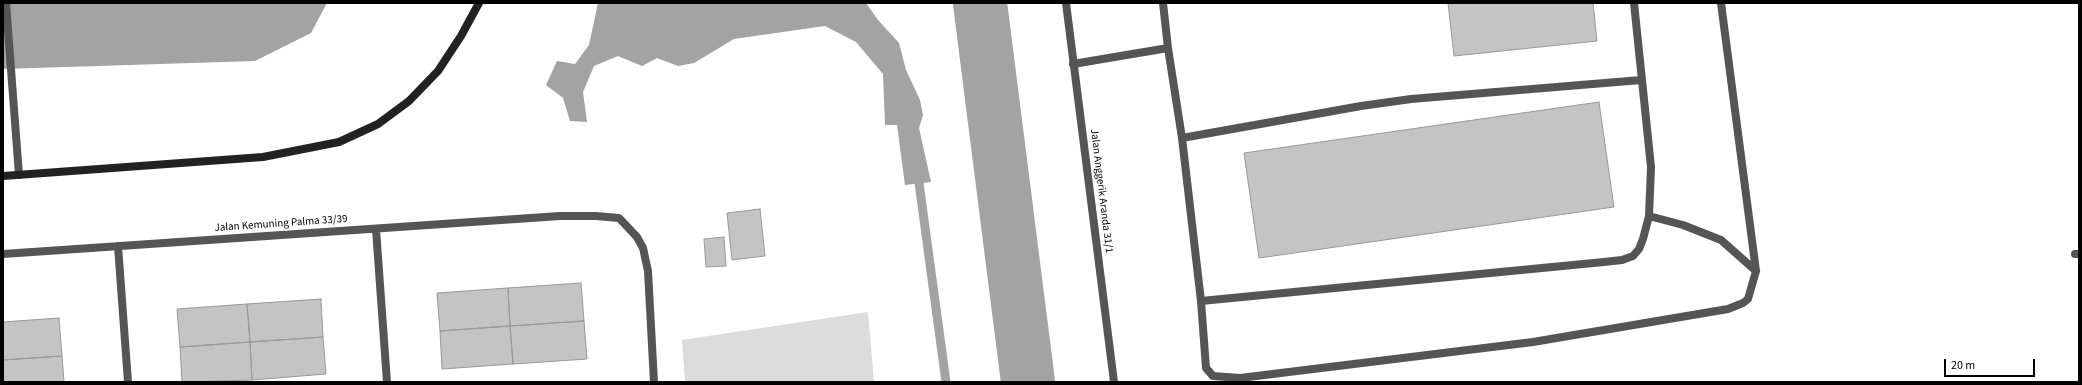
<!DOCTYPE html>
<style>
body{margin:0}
#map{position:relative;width:2082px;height:385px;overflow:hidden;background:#fff;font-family:"Source Sans 3",sans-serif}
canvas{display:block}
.frame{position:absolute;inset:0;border:4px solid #000;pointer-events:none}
.scale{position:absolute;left:1944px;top:359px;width:91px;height:18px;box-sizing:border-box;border:2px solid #000;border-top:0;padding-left:5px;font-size:12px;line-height:14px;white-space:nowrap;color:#000;-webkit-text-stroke:3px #fff;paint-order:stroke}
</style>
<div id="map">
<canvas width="2082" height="385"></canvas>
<div class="frame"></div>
<div class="scale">20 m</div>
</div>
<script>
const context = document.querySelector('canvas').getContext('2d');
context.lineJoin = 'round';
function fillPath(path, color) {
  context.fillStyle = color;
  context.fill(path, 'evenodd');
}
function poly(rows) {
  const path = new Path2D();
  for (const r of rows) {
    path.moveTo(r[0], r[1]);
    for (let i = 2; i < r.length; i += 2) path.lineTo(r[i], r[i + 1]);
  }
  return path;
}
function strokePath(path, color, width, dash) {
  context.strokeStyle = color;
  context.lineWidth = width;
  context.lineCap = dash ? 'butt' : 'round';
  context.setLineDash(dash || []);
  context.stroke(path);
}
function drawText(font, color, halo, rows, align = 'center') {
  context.font = font + ' "Source Sans 3",sans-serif';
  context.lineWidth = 4;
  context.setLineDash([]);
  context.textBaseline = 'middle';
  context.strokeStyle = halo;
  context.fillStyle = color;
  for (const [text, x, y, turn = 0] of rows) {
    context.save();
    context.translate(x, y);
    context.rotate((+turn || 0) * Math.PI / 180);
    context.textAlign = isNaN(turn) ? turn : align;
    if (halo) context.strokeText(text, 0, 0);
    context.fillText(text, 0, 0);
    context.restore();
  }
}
const green = poly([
 [868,312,874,382,685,382,682,340]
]);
const water = poly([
 [3,3,327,3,311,33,255,61,3,69],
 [598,3,866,3,878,20,899,43,906,70,920,100,923,115,919,128,931,182,905,185,897,125,885,125,883,74,856,42,825,26,734,39,694,63,678,66,657,58,642,66,618,56,594,66,583,92,587,122,570,121,563,98,546,85,557,61,575,64,589,45]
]);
const stream = poly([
 [919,183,946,382]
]);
const river = poly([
 [980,3,1028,382]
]);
const building = poly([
 [1448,3,1593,3,1597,41,1454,56,1448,3],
 [1599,102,1614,207,1259,258,1244,153,1599,102],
 [760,209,765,256,732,260,727,213,760,209],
 [724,237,726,266,706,267,704,239,724,237],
 [581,283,584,321,510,326,508,288,581,283],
 [508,288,510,326,440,331,437,293,508,288],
 [321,299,323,337,250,342,247,304,321,299],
 [247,304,250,342,180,347,177,309,247,304],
 [59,318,62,356,3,360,3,322,59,318],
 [584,321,587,359,513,364,510,326,584,321],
 [510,326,513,364,442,369,440,331,510,326],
 [323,337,326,374,252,380,250,342,323,337],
 [250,342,252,380,182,382,180,347,250,342],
 [62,356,64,382,3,382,3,360,62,356]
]);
const lane = poly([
 [1163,3,1168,48,1182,138,1201,301,1206,368,1213,376,1240,378,1533,342,1728,309,1743,303,1748,299,1756,271,1721,3],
 [1073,64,1168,48],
 [1182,138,1361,106,1411,99,1641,80],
 [1649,216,1683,225,1721,240,1756,271],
 [2075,254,2079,254],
 [1201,301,1604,262,1622,260,1633,256,1639,249,1643,239,1649,216,1651,167,1634,3]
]);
const street = poly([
 [6,3,19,175],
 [1066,3,1114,382],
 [376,229,387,382],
 [118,246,128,382],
 [3,254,560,216,596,216,619,218,637,237,643,248,648,271,654,382]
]);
const secondary = poly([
 [3,176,263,157,339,142,378,124,409,101,438,71,461,36,479,3]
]);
const streetNames = [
 ["Jalan Anggerik Aranda 31/1",1101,191,83],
 ["Jalan Kemuning Palma 33/39",281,224,-4]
];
fillPath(green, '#dcdcdc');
fillPath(water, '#a3a3a3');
strokePath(stream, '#a3a3a3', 9);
strokePath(river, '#a3a3a3', 54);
fillPath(building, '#c4c4c4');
strokePath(building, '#999', 1);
strokePath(lane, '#555', 8);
strokePath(street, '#555', 8);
strokePath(secondary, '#222', 8);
drawText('11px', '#000', '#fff', streetNames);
</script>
